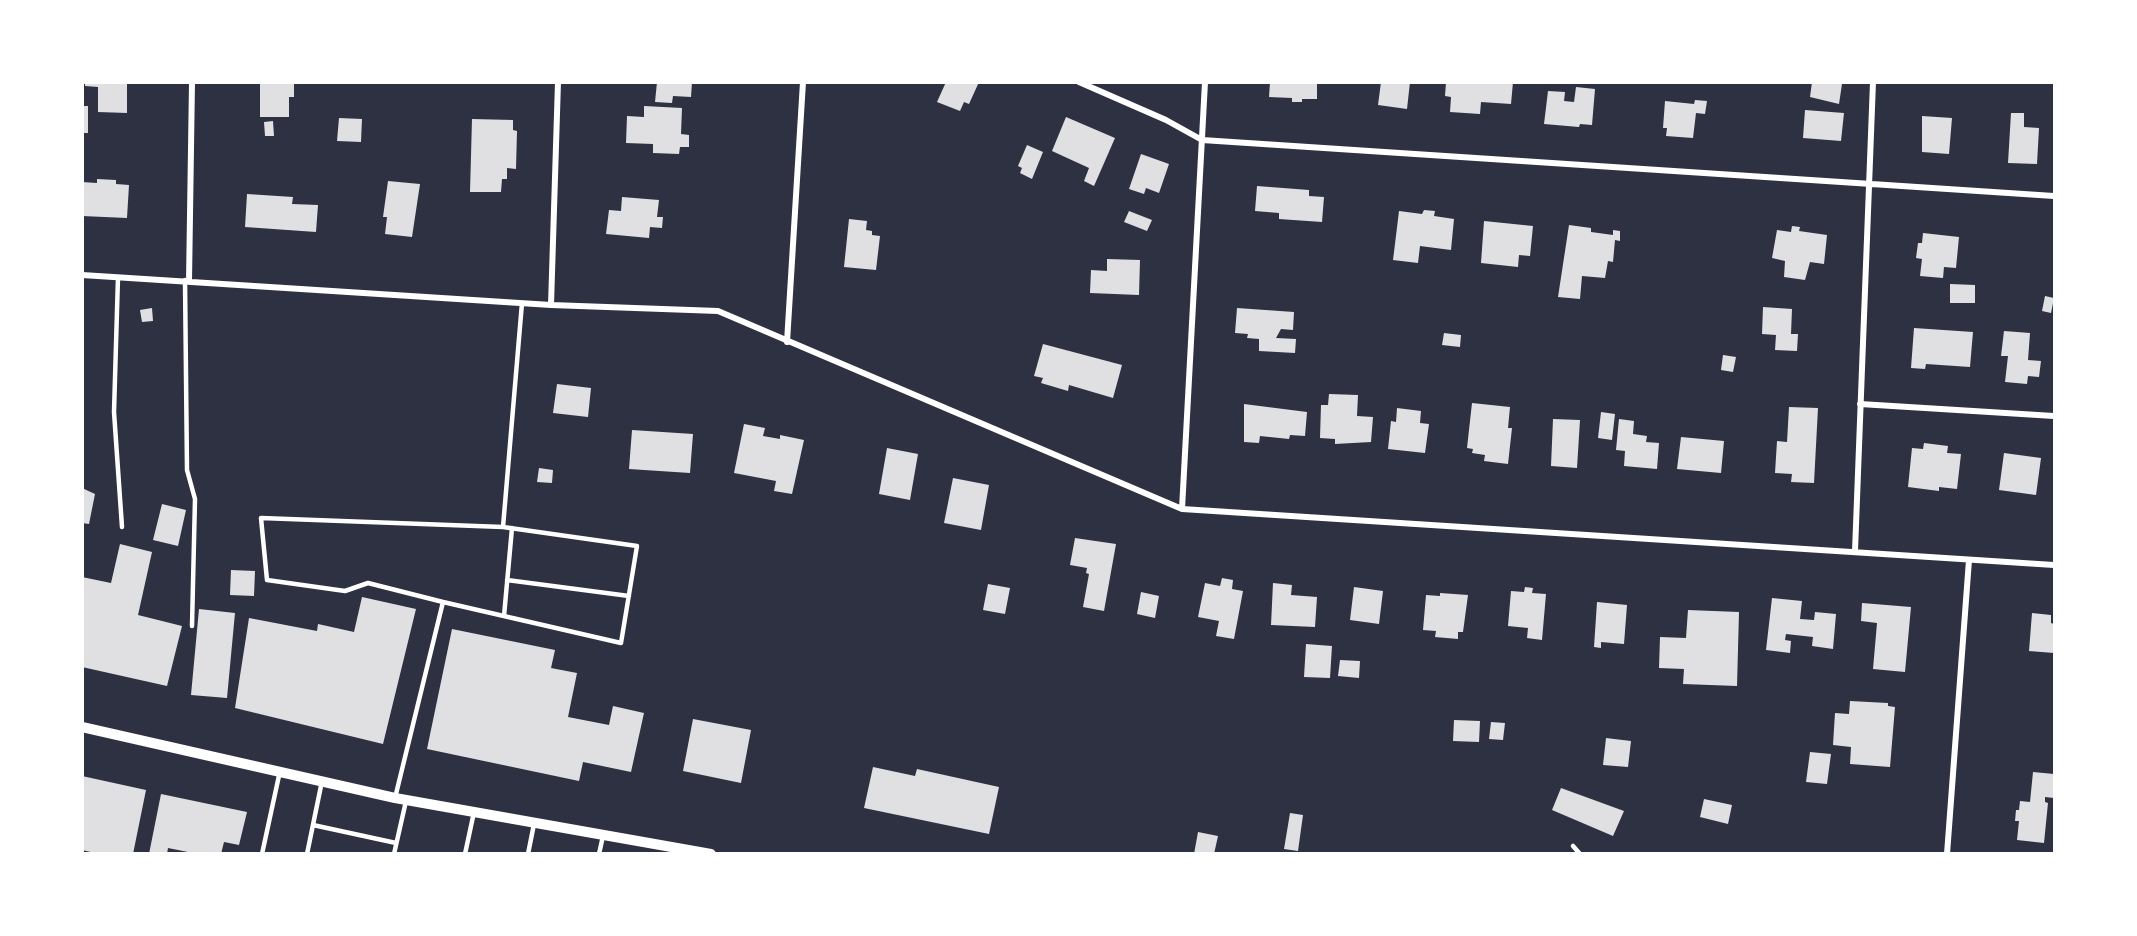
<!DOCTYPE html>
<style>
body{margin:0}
#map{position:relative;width:2137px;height:936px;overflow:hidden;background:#2d3142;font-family:"PT Serif",serif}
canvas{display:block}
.frame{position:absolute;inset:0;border:84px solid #fff;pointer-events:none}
</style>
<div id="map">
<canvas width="2137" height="936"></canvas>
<div class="frame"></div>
</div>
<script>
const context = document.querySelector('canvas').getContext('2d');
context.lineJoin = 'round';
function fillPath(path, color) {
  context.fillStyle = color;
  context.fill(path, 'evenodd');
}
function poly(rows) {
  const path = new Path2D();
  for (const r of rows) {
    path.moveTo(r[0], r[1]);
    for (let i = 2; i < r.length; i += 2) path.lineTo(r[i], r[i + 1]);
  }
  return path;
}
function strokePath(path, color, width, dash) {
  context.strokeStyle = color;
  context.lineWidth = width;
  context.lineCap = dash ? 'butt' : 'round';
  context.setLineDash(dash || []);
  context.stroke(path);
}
const building = poly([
 [85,82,127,82,127,113,98,112,98,87,85,86],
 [260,82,294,82,294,97,289,97,289,117,260,117],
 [657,82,692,82,691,97,673,96,672,103,655,102],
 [946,82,979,82,969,104,964,102,960,111,937,102],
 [1270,82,1317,82,1317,99,1302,99,1302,102,1292,102,1292,98,1269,97],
 [1381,82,1410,82,1407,109,1378,105],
 [1446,82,1513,82,1511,104,1481,102,1480,114,1450,112,1451,97,1445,96],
 [1812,82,1842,84,1839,104,1810,97],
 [1576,87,1595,89,1592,125,1580,124,1579,127,1544,124,1548,91,1565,92,1564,101,1574,102],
 [1695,100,1707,101,1705,114,1696,113,1693,138,1666,136,1667,128,1663,128,1665,101,1694,104],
 [82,106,88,106,88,133,82,133],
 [644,106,682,108,681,134,689,135,689,147,680,147,679,154,653,153,653,144,626,143,627,116,644,117],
 [1805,110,1844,113,1841,141,1803,138],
 [2011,113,2024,113,2024,127,2039,128,2037,164,2008,163],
 [1922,116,1952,118,1949,154,1922,152],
 [1066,117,1115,138,1094,186,1084,181,1089,168,1052,151],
 [339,118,362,119,361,142,337,141],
 [472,119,513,120,513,130,517,131,516,169,507,168,507,179,502,179,501,192,470,192],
 [273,121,274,136,265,136,264,122],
 [1027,145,1043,152,1032,179,1020,173,1022,168,1018,166],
 [1141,154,1169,164,1159,193,1146,188,1144,194,1129,189],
 [97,179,116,180,116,184,129,185,127,218,82,216,82,182,97,183],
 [388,181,420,184,412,237,385,234,387,217,383,217],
 [1257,186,1309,190,1309,196,1324,197,1322,222,1279,219,1279,213,1255,211],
 [247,194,293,197,292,204,318,205,316,232,245,227],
 [622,197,659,200,657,217,663,217,662,228,650,227,649,238,606,234,609,210,621,211],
 [1424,210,1435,211,1434,216,1454,219,1451,250,1420,246,1418,263,1393,260,1399,211,1422,214],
 [1129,211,1152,220,1147,231,1124,222],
 [849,219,867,221,866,230,872,231,872,235,880,236,876,270,844,267],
 [1484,221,1533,226,1530,256,1519,255,1518,267,1481,263],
 [1569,225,1591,228,1591,232,1613,235,1613,230,1620,231,1620,241,1615,240,1613,262,1608,261,1605,278,1582,276,1580,299,1558,297],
 [1792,226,1800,227,1799,231,1827,235,1824,264,1810,262,1805,280,1784,277,1785,261,1772,258,1777,230,1791,232],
 [1923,233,1959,237,1956,268,1944,267,1943,278,1920,276,1922,259,1916,258,1918,243,1922,243],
 [1107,259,1140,260,1139,295,1090,293,1091,270,1107,271],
 [1950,284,1975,285,1975,303,1950,303],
 [2045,296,2054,298,2051,313,2042,311],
 [1763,307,1792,309,1791,334,1798,334,1797,351,1775,350,1776,335,1762,334],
 [152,308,153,321,142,322,140,310],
 [1237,308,1294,312,1293,330,1281,329,1276,338,1296,339,1295,353,1259,351,1259,339,1247,338,1248,334,1235,333],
 [1914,328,1973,332,1970,367,1926,364,1925,369,1911,368],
 [2004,331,2030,333,2028,360,2041,361,2039,377,2028,376,2027,384,2005,382,2008,356,2001,356],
 [1444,333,1461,335,1460,347,1442,345],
 [1043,344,1122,365,1113,398,1069,385,1068,391,1041,383,1043,378,1034,376],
 [1723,355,1736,357,1733,372,1721,370],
 [557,384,591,388,588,417,553,413],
 [1329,394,1358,395,1357,416,1373,417,1371,442,1335,444,1335,439,1320,438,1321,405,1328,405],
 [1472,403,1510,407,1508,428,1512,428,1508,464,1484,461,1485,455,1472,453,1473,449,1467,448],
 [1244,404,1307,412,1305,436,1290,435,1289,439,1260,436,1259,443,1244,442],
 [1789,407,1818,408,1814,483,1791,482,1792,474,1775,473,1777,441,1787,442],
 [1397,408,1421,411,1420,423,1429,424,1425,453,1388,449,1391,421,1396,422],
 [1601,412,1615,414,1612,440,1598,438],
 [1553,419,1580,420,1577,468,1551,466],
 [1619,419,1634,421,1633,434,1647,436,1646,442,1659,443,1657,469,1624,466,1625,451,1616,450],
 [744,424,765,428,763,436,780,439,780,435,804,440,792,494,774,491,776,481,734,473],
 [632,430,693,434,690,473,629,469],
 [1681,437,1724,441,1721,473,1677,469],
 [1924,443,1948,446,1947,453,1961,454,1957,489,1939,487,1939,491,1908,487,1912,448,1923,449],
 [887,448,918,454,910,500,879,494],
 [2004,453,2041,458,2036,495,1999,490],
 [539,468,553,470,552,483,537,482],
 [953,478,989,485,981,530,944,523],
 [82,488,95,494,89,524,82,523],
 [162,504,186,510,178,546,153,540],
 [1075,538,1116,544,1104,611,1083,607,1089,574,1086,573,1087,568,1070,565],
 [120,544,152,552,138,615,182,626,167,686,82,667,82,577,111,583],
 [231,570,255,571,254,596,230,595],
 [1222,578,1233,580,1232,589,1243,591,1234,639,1216,636,1219,621,1198,617,1205,583,1220,586],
 [1273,583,1292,585,1291,595,1317,597,1315,627,1271,625],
 [988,584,1010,588,1005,614,983,610],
 [1354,587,1383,591,1379,624,1350,620],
 [1525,587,1533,588,1532,593,1546,594,1542,640,1527,638,1528,628,1508,626,1511,591,1524,592],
 [1141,592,1159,596,1155,618,1137,614],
 [1440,593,1468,595,1463,632,1458,632,1458,639,1435,637,1436,631,1423,630,1426,595,1440,596],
 [362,597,416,609,383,744,235,708,249,618,317,631,318,624,354,632],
 [1772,598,1802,601,1800,619,1814,620,1815,612,1836,614,1833,649,1812,646,1813,637,1786,634,1785,640,1791,641,1790,653,1766,650],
 [1597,602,1627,605,1624,644,1601,642,1601,648,1594,647],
 [1862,603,1911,607,1905,672,1873,669,1877,623,1861,621],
 [199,609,235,613,227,698,191,695],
 [1688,610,1739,612,1737,686,1683,684,1684,669,1659,668,1660,637,1686,638],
 [2032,613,2051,615,2051,623,2054,624,2054,653,2029,651],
 [452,629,555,650,551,668,577,673,568,717,609,725,613,706,644,713,631,772,583,762,579,781,427,749],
 [1306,644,1332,646,1330,678,1304,677],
 [1340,660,1360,661,1359,678,1338,676],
 [1850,701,1888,703,1888,706,1895,707,1890,767,1850,764,1851,747,1833,745,1835,713,1849,714],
 [693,719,751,730,741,783,683,771],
 [1454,720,1480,721,1479,742,1453,741],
 [1491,722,1505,723,1503,740,1489,739],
 [1606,738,1631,741,1628,767,1603,765],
 [1810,752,1831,754,1827,784,1806,782],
 [873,767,915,776,917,769,999,787,989,834,864,808],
 [2033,772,2054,774,2054,798,2045,797,2045,802,2048,803,2044,843,2017,840,2019,821,2015,821,2016,810,2019,810,2020,801,2030,802],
 [82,776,146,790,133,854,99,854,82,850],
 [1561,788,1624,811,1613,836,1552,810],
 [161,794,247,812,239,845,224,842,221,854,198,854,168,848,167,854,149,854],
 [1704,799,1732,805,1728,824,1700,817],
 [1290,813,1303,815,1298,851,1284,849],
 [1198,832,1218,836,1214,854,1194,854]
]);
const service = poly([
 [118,277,114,412,122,527],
 [185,280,187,470,195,499,192,626],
 [503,527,522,303],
 [507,580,629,596],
 [504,616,512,528],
 [395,798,443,602,621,643,637,546,503,527,261,518,267,580,345,591,368,583,443,602],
 [313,825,396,843],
 [1573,846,1580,854],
 [262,854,280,771],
 [307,854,322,781],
 [394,854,406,801],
 [465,854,474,812],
 [528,854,534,824],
 [599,854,603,836]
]);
const minor = poly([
 [1079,82,1166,120,1202,140,2054,196],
 [82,275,551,305,718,311,1182,509,2054,565],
 [189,281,192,82],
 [551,305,558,82],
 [787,342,803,82],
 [1860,404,2054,416],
 [1182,509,1205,82],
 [1855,551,1873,82],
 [1947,854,1969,560]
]);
const tertiary = poly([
 [82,727,395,798,711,854]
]);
fillPath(building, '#e0e0e3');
strokePath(service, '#fff', 4.5);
strokePath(minor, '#fff', 6);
strokePath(tertiary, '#fff', 10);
</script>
